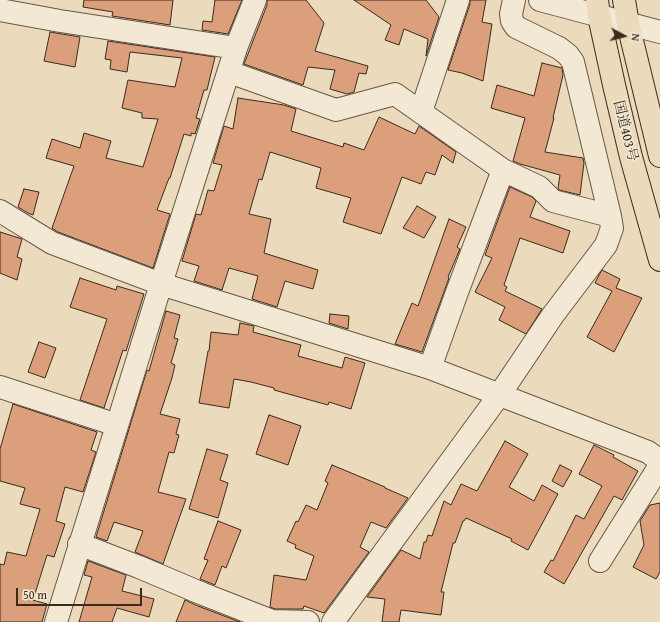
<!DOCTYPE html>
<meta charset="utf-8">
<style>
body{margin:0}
#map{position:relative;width:660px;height:622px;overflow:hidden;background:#ebdbbc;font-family:"Gentium Book Plus",serif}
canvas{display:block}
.north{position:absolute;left:604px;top:16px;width:40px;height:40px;-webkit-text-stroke:3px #f2e8d3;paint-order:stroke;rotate:97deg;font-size:11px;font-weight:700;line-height:16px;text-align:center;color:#3b2b1d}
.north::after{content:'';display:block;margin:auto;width:14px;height:18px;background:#3b2b1d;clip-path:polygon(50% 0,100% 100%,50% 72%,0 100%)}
.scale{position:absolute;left:16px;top:588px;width:126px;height:18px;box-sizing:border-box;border:2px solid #3b2b1d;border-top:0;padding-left:5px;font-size:12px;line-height:14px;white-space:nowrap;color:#3b2b1d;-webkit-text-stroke:3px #f2e8d3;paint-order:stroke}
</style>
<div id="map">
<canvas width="660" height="622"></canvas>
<div class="north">N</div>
<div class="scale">50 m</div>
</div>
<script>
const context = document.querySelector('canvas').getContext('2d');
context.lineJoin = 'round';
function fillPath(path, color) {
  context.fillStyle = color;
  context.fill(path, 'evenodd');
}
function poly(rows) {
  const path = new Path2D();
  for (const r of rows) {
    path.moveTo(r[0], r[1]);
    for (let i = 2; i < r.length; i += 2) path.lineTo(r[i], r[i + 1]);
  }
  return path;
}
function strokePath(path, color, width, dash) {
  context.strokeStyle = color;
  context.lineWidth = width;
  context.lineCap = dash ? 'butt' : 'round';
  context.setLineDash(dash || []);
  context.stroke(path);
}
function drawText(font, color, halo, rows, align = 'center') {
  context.font = font + ' "Gentium Book Plus","Noto Serif JP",serif';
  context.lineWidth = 3;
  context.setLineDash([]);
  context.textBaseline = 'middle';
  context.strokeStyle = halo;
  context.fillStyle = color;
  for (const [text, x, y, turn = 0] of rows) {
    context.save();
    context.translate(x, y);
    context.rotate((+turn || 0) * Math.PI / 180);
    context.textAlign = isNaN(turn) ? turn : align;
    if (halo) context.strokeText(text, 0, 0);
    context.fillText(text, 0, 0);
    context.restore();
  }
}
const building = poly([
 [84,0,173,0,170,25,112,16,113,12,83,7,84,0],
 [215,0,242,0,228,34,202,30,203,21,212,22,215,0],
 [267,0,306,0,324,23,315,51,368,66,366,74,359,73,354,92,347,94,330,89,335,70,308,67,303,85,244,64,267,5,267,0],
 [354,0,426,0,439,17,426,56,428,39,404,29,399,45,385,40,391,25,354,0],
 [470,0,486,0,482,22,492,24,483,81,462,73,448,70,470,4,470,0],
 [50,32,80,37,75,67,44,61,50,32],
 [108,41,215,57,207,90,204,90,196,118,200,119,195,134,191,133,191,136,184,134,170,178,169,178,157,210,170,214,153,268,58,232,52,228,74,166,46,158,52,139,80,148,84,133,111,141,106,158,143,167,158,119,142,118,142,113,122,108,128,80,175,87,182,58,130,52,127,72,110,69,111,60,105,59,108,41],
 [542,63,562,68,563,75,553,118,554,118,545,152,583,158,584,163,580,195,559,190,558,188,560,175,520,164,513,161,525,118,491,108,497,85,534,96,542,63],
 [238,98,284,105,296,109,291,131,343,147,344,143,364,150,379,117,415,134,419,126,456,152,453,163,442,155,435,175,426,172,421,184,402,177,381,234,343,222,351,198,316,188,321,168,270,152,262,180,259,179,249,214,271,219,264,253,318,270,313,289,285,281,277,307,252,299,258,276,229,268,222,290,194,281,199,266,182,261,196,214,201,215,208,190,214,191,222,165,213,163,224,126,233,129,238,98],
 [510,187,532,197,536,201,530,217,570,231,563,253,520,238,504,285,507,287,505,291,542,309,526,334,499,320,505,307,475,292,492,258,485,255,510,187],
 [24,189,39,192,33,215,28,213,18,207,24,189],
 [417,206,436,217,424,238,403,228,417,206],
 [449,219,466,227,457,247,460,249,448,277,449,278,422,352,395,344,412,303,418,306,449,219],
 [0,232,19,238,22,239,17,257,22,259,17,280,0,273,0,232],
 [602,270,620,279,616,288,642,298,614,352,587,337,612,291,595,283,599,275,602,270],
 [80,278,116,290,117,286,144,294,126,351,123,350,104,408,80,400,107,319,70,307,80,278],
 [166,311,180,315,174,338,178,339,171,363,175,365,172,378,160,414,180,419,176,434,179,435,174,453,169,452,158,492,186,499,163,564,135,552,143,531,114,522,107,541,96,537,147,370,149,371,166,311],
 [330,314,349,316,348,329,329,323,330,314],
 [240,323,254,326,253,332,301,345,298,356,342,368,345,357,365,363,351,409,329,402,328,405,274,390,274,388,251,382,234,379,229,408,199,403,208,351,209,351,211,332,238,335,240,323],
 [39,342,56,348,45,378,28,372,39,342],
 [13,404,97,432,91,450,96,452,83,492,65,487,56,521,65,524,54,557,47,555,33,600,47,604,42,622,0,622,0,564,4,565,7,552,26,556,40,509,20,504,25,488,0,481,0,449,13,404],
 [269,415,301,426,288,465,256,454,269,415],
 [505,441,528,454,509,487,534,501,542,485,558,494,528,550,511,541,512,539,466,518,464,521,463,521,455,543,453,543,441,592,444,592,441,615,401,610,399,622,382,622,385,599,367,597,401,550,420,559,424,542,426,542,428,535,432,536,444,501,451,505,461,484,477,491,505,441],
 [594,445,614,455,613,457,638,471,622,500,614,496,564,584,544,572,551,560,553,561,576,515,584,519,602,486,579,474,594,445],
 [207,449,228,455,220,480,228,483,218,518,189,509,207,449],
 [332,465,385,487,385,488,408,498,394,517,386,528,371,522,360,547,369,552,324,613,304,606,303,609,275,609,270,607,274,575,306,580,314,556,295,548,296,545,287,541,296,521,298,522,306,505,317,510,328,483,325,481,332,465],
 [560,465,572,471,563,487,552,481,560,465],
 [660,503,660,572,656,579,633,567,644,545,640,521,650,505,660,503],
 [218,521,241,530,226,568,222,566,215,585,200,579,208,560,204,559,218,521],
 [88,561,126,575,122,591,154,599,149,617,117,608,112,622,79,622,92,577,84,575,88,561],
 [185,600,198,606,240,622,176,622,185,600]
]);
const minor = poly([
 [540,0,660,32],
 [0,10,60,21,236,48],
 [229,72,336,110,395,94,503,170,539,187,553,201,610,216],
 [421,112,458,0],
 [0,211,52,243,161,284,430,368,648,452,660,461],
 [430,368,456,295,503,170],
 [0,387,117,425],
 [79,544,139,567,203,594,272,621,308,622],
 [600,561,657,470,660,467],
 [56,622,161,284,236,48,255,0],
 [333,622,500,394,553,315,606,245,612,228,610,216,573,62,568,55,559,48,516,27,512,21,511,14,514,0]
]);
const highway = poly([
 [597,0,599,16,614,85,631,157,660,260],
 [624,0,628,24,660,156]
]);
const streetNames = [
 ["国道403号",625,131,76]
];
fillPath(building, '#db9f7b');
strokePath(building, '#3b2b1d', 1);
strokePath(minor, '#675745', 24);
strokePath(highway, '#3b2b1d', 24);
strokePath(minor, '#f2e8d3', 22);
strokePath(highway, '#ebdbbc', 22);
drawText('14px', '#3b2b1d', '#f2e8d3', streetNames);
</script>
